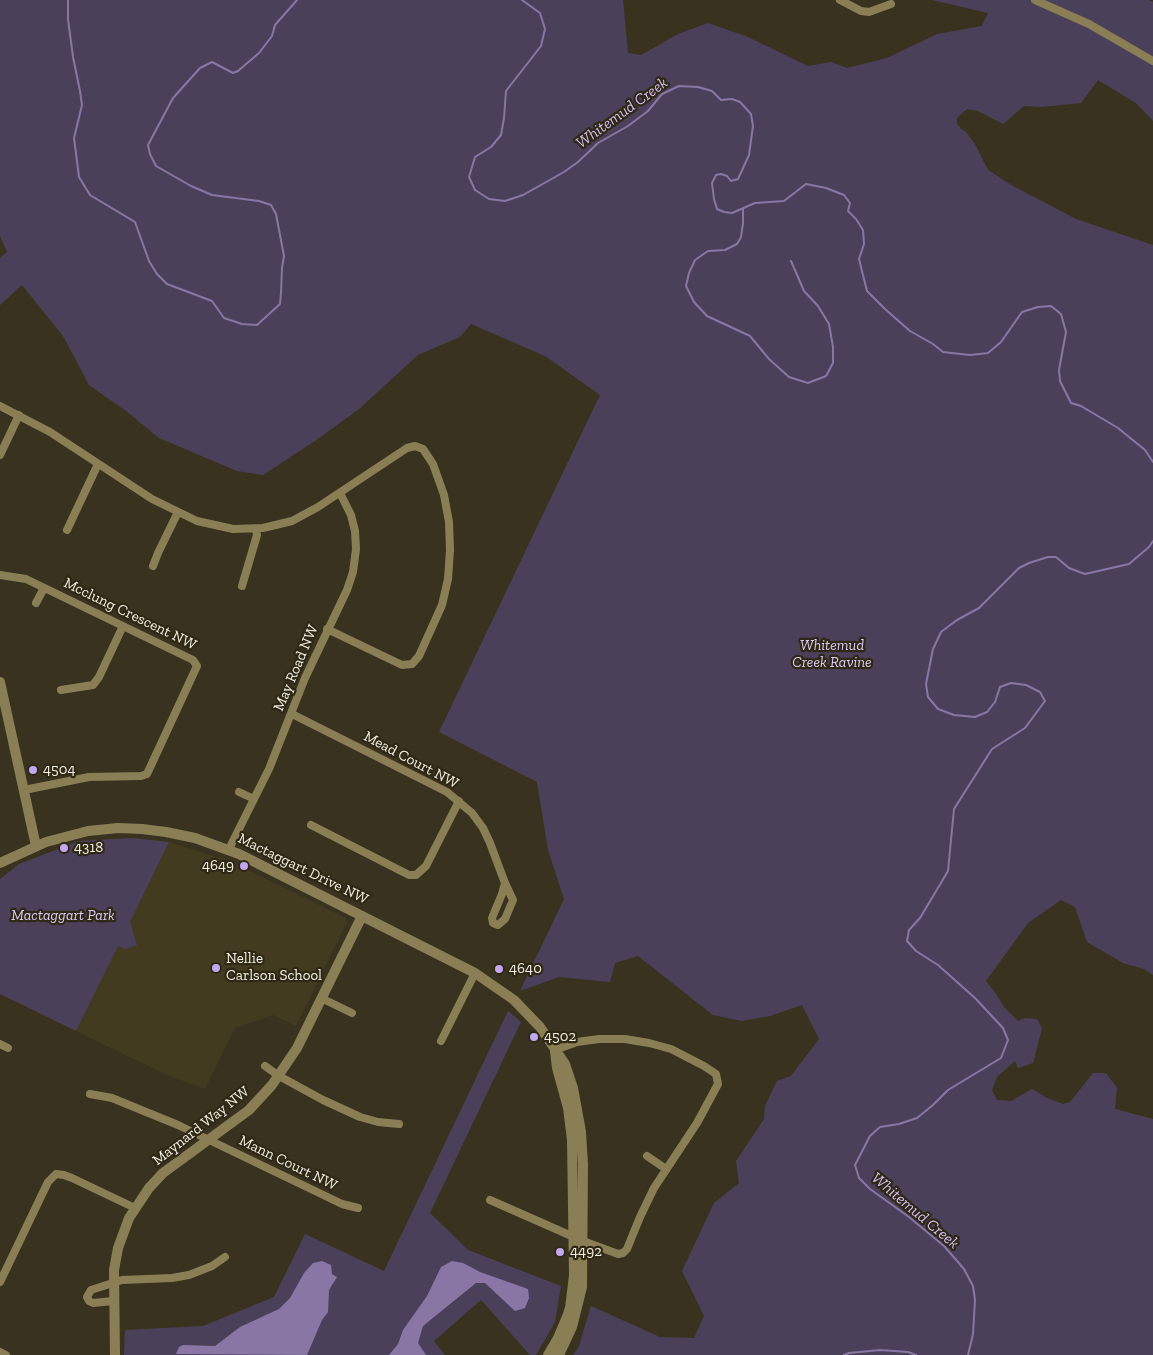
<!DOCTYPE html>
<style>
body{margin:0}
canvas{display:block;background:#38321f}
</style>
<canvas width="1153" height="1355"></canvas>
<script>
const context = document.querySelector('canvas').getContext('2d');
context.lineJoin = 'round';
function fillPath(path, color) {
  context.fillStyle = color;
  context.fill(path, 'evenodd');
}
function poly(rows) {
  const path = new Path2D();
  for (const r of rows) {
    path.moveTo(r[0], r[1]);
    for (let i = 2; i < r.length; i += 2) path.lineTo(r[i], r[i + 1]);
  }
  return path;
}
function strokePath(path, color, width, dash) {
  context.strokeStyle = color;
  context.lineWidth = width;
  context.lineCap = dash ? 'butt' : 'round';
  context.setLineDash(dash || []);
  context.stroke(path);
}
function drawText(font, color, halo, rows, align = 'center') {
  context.font = font + ' "Zilla Slab",serif';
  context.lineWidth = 4.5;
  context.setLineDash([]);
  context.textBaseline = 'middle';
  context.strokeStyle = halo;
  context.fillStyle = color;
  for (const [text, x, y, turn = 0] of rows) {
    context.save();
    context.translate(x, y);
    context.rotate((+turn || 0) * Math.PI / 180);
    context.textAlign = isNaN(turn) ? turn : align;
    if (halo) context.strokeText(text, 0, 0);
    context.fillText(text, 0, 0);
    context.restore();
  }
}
const built = poly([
 [169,842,227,860,346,918,347,922,296,1026,273,1015,235,1028,205,1089,165,1074,76,1031]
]);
const green = poly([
 [0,0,623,0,628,53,641,55,678,34,708,23,748,37,808,66,831,62,847,68,887,58,937,34,982,26,988,13,932,0,1149,0,1153,2,1153,121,1136,103,1098,80,1081,103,1041,107,1024,106,1003,124,978,111,967,109,957,118,957,124,961,129,966,132,975,144,988,170,1013,186,1076,219,1153,245,1153,975,1144,969,1123,963,1087,942,1075,907,1061,900,1028,923,986,981,997,995,1004,1007,1018,1021,1025,1018,1037,1019,1042,1028,1033,1063,1018,1068,1015,1061,997,1077,992,1090,997,1100,1011,1101,1032,1089,1047,1098,1063,1104,1070,1102,1093,1073,1106,1073,1117,1088,1115,1109,1153,1119,1153,1355,573,1355,579,1346,591,1306,660,1337,694,1338,704,1316,682,1271,714,1203,739,1183,736,1161,764,1119,765,1106,777,1081,791,1076,819,1039,802,1005,770,1016,742,1021,713,1015,638,956,615,963,610,982,559,977,520,991,564,899,548,850,537,782,439,732,600,395,545,356,471,324,460,337,418,355,359,409,315,441,263,475,237,471,159,438,126,411,89,385,63,336,22,285,0,305,0,258,7,252,0,236],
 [133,838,169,842,130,922,137,945,126,949,118,946,76,1031,0,994,0,879,19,864,79,841],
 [508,1011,521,1022,430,1213,468,1250,561,1286,555,1322,536,1355,530,1355,481,1300,434,1341,445,1355,124,1355,125,1330,203,1326,274,1297,305,1234,384,1271]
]);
const water = poly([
 [322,1261,331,1265,332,1274,337,1277,329,1290,328,1312,322,1320,307,1355,176,1354,179,1347,183,1345,215,1346,240,1327,279,1309,290,1298,304,1273,313,1263],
 [452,1261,463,1263,480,1272,528,1289,529,1298,525,1308,515,1311,485,1283,476,1283,423,1326,418,1343,426,1355,389,1355,398,1344,403,1330,427,1296,441,1267]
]);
const stream = poly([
 [68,0,68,19,73,57,80,91,82,105,74,138,79,177,90,195,135,222,149,261,157,274,167,284,212,301,224,318,242,324,257,325,280,304,281,293,282,268,284,256,276,214,271,205,259,201,212,195,191,186,156,166,150,154,148,145,173,98,200,68,212,62,233,73,238,71,259,53,272,36,275,25,297,0],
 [522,0,540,13,545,29,541,46,506,91,504,118,501,135,491,147,475,157,469,177,475,190,489,199,505,201,523,195,564,172,578,162,598,143,628,126,648,111,662,94,679,86,698,87,712,91,721,100,732,99,740,102,751,114,753,126,749,155,738,179,731,181,727,176,721,174,716,175,712,183,714,199,717,209,724,212,732,213,755,203,784,201,806,184,826,188,844,195,850,203,848,211,856,219,863,230,864,244,859,259,867,291,885,309,910,331,933,344,943,352,970,355,988,353,1001,342,1022,312,1038,307,1051,306,1061,314,1066,332,1059,370,1060,381,1071,403,1081,406,1118,428,1145,450,1153,462],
 [743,209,743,223,741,237,737,244,725,250,708,251,695,260,689,273,686,286,694,302,707,316,750,336,769,359,789,377,808,383,826,376,833,363,833,347,829,324,818,306,804,291,791,261],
 [844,1355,849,1353,880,1350,908,1352,916,1355],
 [968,1355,973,1334,975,1300,973,1286,964,1269,944,1246,909,1217,870,1189,859,1178,855,1165,870,1136,880,1127,899,1124,917,1118,933,1105,948,1090,1001,1058,1008,1040,1003,1028,975,998,938,965,916,951,907,941,909,930,920,918,948,871,954,809,992,749,1025,728,1045,701,1040,692,1026,685,1011,683,1000,687,995,702,987,712,975,717,954,715,938,709,928,697,926,684,933,649,941,632,957,620,979,608,1019,568,1029,563,1048,557,1056,557,1069,568,1085,574,1129,564,1149,547,1153,541]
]);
const minor = poly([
 [840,0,861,11,869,12,891,4],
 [1035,0,1089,24,1153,61],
 [0,406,50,432,152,499,197,521,233,529,263,528,292,521,318,507,407,448,415,446,423,449,433,464,444,495,449,522,450,550,448,579,442,605,419,656,412,664,402,665,327,629],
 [0,455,19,415],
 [67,530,98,464],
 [153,566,158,553,178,512],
 [0,575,26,579,193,660,197,666,147,774,141,776,89,777,24,790],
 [242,586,257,535,256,529],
 [36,603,44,588],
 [61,690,93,685,99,677,123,626],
 [292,714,447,792,472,813,483,828,490,843,505,883,502,894,492,918,493,923,498,925,505,919,513,900,505,883],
 [239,792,254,799],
 [311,825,409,875,416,875,426,866,459,801],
 [229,849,269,769,305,678,347,590,353,572,356,549,355,531,351,515,340,493],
 [321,998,352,1013],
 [441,1041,475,973],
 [0,1044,8,1048],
 [265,1066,279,1076,323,1100,360,1117,378,1122,399,1124],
 [90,1094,112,1098,178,1125,342,1204,358,1208],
 [647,1156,666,1169],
 [490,1200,583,1241,618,1254,623,1253,627,1249,640,1217,654,1188,697,1123,718,1084,716,1074,704,1066,671,1049,649,1043,625,1039,599,1039,577,1042,555,1050],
 [0,1282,48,1182,56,1174,64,1175,72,1178,135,1208],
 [113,1301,93,1303,89,1301,87,1297,91,1290,122,1280,172,1278,189,1275,212,1266,225,1257],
 [0,1352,6,1355]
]);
const tertiary = poly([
 [0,682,36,846],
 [0,863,46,842,88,831,118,828,142,829,166,832,195,838,239,854,475,973,514,1000,540,1027,565,1064,573,1088,581,1132,583,1164,582,1287,572,1327,559,1355],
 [115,1355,114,1270,118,1248,129,1218,149,1188,163,1173,249,1110,272,1085,297,1048,362,916],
 [548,1355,558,1338,567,1317,570,1308,574,1275,572,1140,568,1108,557,1068,555,1051]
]);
const markers = [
 [33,770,5,"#c4a7f1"],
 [64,848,5,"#c4a7f1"],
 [244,866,5,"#c4a7f1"],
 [216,968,5,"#c4a7f1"],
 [499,969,5,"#c4a7f1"],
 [534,1037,5,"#c4a7f1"],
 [560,1252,5,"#c4a7f1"]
];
const streetNames = [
 ["Mcclung Crescent NW",130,614,26],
 ["May Road NW",296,668,-67],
 ["Mead Court NW",411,760,28],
 ["Mactaggart Drive NW",303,869,26],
 ["Maynard Way NW",201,1126,-38],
 ["Mann Court NW",288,1163,26]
];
const parkNames = [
 ["Whitemud",832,646],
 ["Creek Ravine",832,663],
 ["Mactaggart Park",63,916]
];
const poiNames = [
 ["4504",43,770],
 ["4318",74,848],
 ["4649",234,866,"right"],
 ["Nellie",226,959],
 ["Carlson School",226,976],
 ["4640",509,969],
 ["4502",544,1037],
 ["4492",570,1252]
];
const waterNames = [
 ["Whitemud Creek",622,113,-36],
 ["Whitemud Creek",915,1211,40]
];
fillPath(built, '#433b20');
fillPath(green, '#4b405a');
fillPath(water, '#8976a5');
strokePath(stream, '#8976a5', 2);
strokePath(minor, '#8a7e55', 8);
strokePath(tertiary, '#8a7e55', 10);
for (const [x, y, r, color] of markers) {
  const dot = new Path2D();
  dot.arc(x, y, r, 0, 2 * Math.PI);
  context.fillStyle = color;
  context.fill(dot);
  strokePath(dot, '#2e2815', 2);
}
drawText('15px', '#f3f0e4', '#2e2815', streetNames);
drawText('italic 15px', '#ddcdf8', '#2e2815', parkNames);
drawText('15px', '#f3f0e4', '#2e2815', poiNames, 'left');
drawText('italic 16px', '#d4bef7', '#2e2815', waterNames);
</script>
